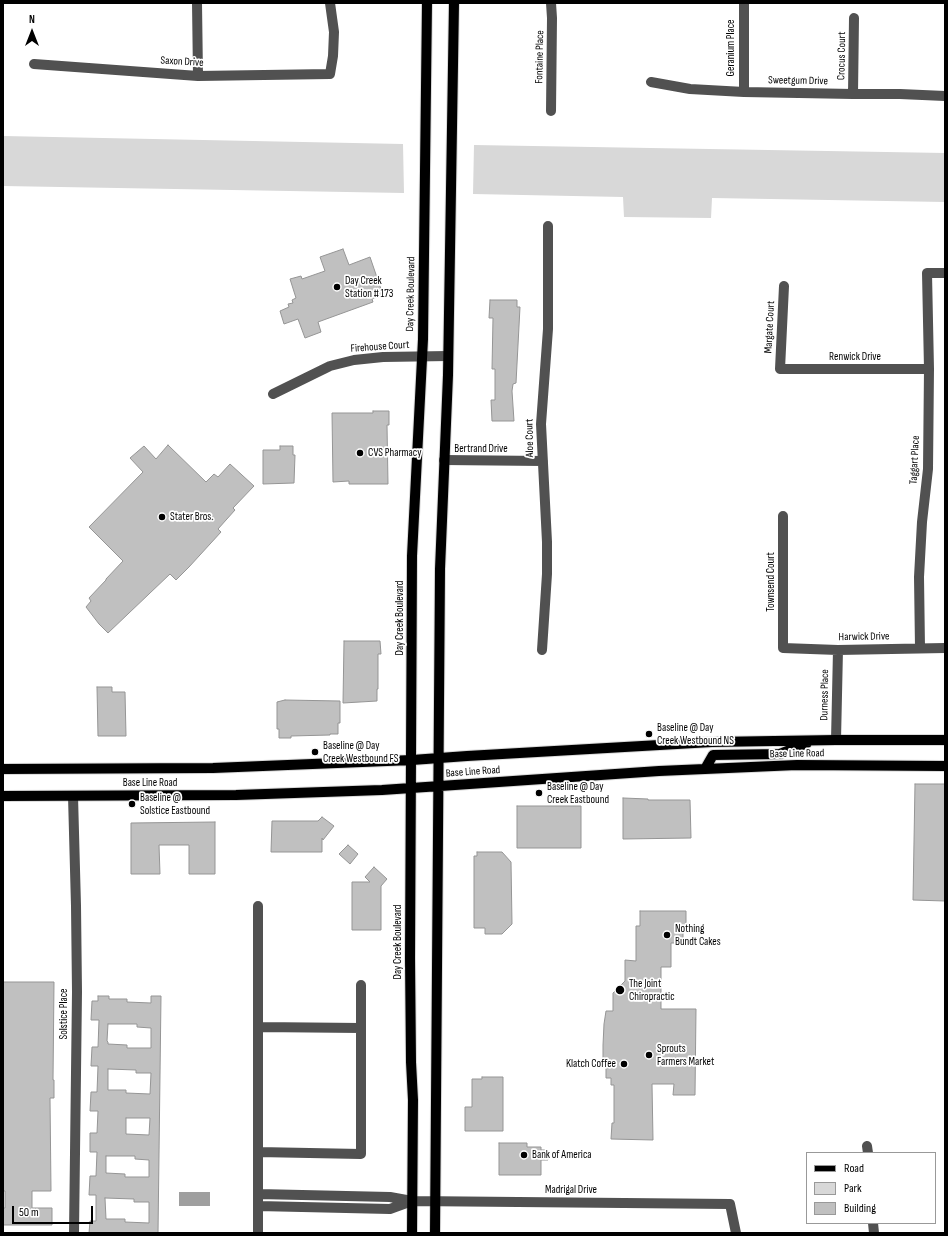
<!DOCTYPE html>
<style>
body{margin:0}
#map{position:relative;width:948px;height:1236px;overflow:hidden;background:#fff;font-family:"Sofia Sans Condensed",sans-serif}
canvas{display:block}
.frame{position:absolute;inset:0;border:4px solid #000;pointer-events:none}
.legend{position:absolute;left:806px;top:1152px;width:130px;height:72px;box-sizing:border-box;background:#fff;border:1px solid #999;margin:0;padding:5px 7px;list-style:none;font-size:12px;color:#000}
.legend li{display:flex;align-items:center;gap:8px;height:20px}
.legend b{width:20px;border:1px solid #999}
.north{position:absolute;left:12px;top:12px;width:40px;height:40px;-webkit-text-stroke:3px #fff;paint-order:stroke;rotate:0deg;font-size:11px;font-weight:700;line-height:16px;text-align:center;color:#000}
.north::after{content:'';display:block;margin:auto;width:14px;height:18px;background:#000;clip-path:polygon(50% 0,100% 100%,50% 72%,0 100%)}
.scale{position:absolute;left:12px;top:1206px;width:81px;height:18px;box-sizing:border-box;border:2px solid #000;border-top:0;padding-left:5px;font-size:12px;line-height:14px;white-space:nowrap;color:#000;-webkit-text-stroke:3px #fff;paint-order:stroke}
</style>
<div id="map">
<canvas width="948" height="1236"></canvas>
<div class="frame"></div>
<ul class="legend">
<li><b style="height:5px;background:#000"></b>Road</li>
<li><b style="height:11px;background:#d8d8d8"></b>Park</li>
<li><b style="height:11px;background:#c0c0c0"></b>Building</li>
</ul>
<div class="north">N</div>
<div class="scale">50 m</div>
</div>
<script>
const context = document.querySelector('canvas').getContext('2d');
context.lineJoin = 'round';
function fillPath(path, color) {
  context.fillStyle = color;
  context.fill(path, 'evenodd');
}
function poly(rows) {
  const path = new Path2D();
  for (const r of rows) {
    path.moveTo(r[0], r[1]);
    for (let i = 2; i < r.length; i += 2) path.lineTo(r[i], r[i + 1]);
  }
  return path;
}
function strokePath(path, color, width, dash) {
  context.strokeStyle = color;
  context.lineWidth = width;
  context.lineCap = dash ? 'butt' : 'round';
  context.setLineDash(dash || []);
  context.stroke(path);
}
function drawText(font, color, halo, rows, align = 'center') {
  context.font = font + ' "Sofia Sans Condensed",sans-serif';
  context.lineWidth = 3.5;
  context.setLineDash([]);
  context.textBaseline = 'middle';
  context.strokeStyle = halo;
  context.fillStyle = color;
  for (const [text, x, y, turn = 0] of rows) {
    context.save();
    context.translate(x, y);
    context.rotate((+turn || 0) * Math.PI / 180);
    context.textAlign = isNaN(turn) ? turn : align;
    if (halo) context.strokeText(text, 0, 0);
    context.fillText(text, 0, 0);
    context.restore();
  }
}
const green = poly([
 [3,136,403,144,404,193,3,186],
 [474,145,945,153,945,202,712,198,711,218,624,217,623,197,473,194]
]);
const water = poly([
 [179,1192,210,1192,210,1206,179,1206]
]);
const building = poly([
 [343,249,349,265,370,257,383,295,372,299,373,302,318,322,321,332,305,338,298,319,284,324,280,311,289,307,288,304,293,303,292,300,296,298,290,279,301,276,302,279,325,271,320,257,343,249],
 [490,300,517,300,517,307,520,307,516,383,513,384,512,391,514,421,492,421,491,400,495,400,495,369,492,369,493,318,489,318,490,300],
 [373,411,389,411,389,425,387,425,388,484,349,484,349,481,333,482,332,413,373,413,373,411],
 [168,445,206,482,214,474,218,477,230,464,254,486,233,508,235,510,218,529,221,532,189,567,176,580,170,574,108,633,99,624,86,607,91,601,89,598,106,580,106,579,123,561,89,527,143,472,130,458,144,446,156,459,168,445],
 [280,446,293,446,293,455,295,455,294,483,263,484,263,450,280,450,280,446],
 [344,641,380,641,381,654,378,654,378,689,377,689,377,701,343,703,344,641],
 [97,687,112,687,112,692,125,692,126,736,98,736,97,687],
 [285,700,340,701,340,723,338,723,338,734,330,734,330,735,291,736,291,738,279,738,279,729,277,729,277,702,285,700],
 [915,784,945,784,945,901,913,900,915,784],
 [623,798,648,799,648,800,690,800,691,838,623,839,623,798],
 [517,806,581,806,581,848,517,848,517,806],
 [322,817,334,826,323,840,322,838,322,852,271,852,272,821,318,821,322,817],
 [215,822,215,874,189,874,189,845,159,845,160,874,131,874,131,823,215,822],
 [348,845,358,854,350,864,339,854,348,845],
 [477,852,502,852,511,862,512,924,502,934,485,934,485,928,474,928,474,856,477,856,477,852],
 [374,867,387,879,381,886,381,930,352,930,352,882,370,882,365,877,374,867],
 [640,911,686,911,686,929,683,929,683,943,671,943,671,967,661,967,661,1009,696,1009,695,1095,673,1095,674,1084,652,1084,653,1140,611,1139,612,1123,614,1123,614,1085,611,1085,611,1078,606,1078,606,1066,603,1066,603,1045,604,1024,606,1011,613,1011,613,993,625,981,625,960,636,961,636,926,640,926,640,911],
 [3,982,54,982,53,1080,54,1080,54,1098,50,1098,51,1191,32,1191,32,1208,52,1208,52,1225,3,1225,3,1208,5,1208,5,1191,3,1191,3,982],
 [98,996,109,996,109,999,127,999,127,1002,151,1003,151,996,161,996,158,1233,89,1233,90,1221,96,1221,96,1195,89,1195,90,1176,96,1176,97,1152,90,1152,90,1133,97,1133,98,1111,90,1111,91,1092,97,1092,98,1066,91,1066,92,1047,98,1047,99,1020,91,1020,92,1001,98,1001,98,996],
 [108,1024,137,1024,137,1027,151,1028,151,1048,127,1048,127,1045,108,1044,108,1042,107,1041,108,1024],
 [108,1069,136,1070,136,1073,151,1073,150,1094,126,1093,126,1090,108,1090,108,1069],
 [126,1118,150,1118,149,1135,126,1134,126,1118],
 [106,1156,135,1156,135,1159,149,1160,149,1177,125,1177,125,1174,106,1173,106,1156],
 [105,1198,134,1199,134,1202,149,1202,149,1223,125,1222,125,1219,106,1219,105,1198],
 [482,1077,503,1077,503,1131,465,1131,465,1107,472,1107,472,1079,482,1079,482,1077],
 [499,1143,527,1143,527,1147,541,1147,541,1150,548,1150,548,1160,541,1160,541,1175,499,1175,499,1143]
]);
const minor = poly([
 [197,3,198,76],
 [551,3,552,18,551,111],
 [34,64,198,76,330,74,333,56,334,32,330,3],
 [651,82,690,89,744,92,853,94,900,94,945,96],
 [744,92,744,3],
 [853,94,854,18],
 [784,286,780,369,929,369],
 [273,394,330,366,354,360,383,357,448,356],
 [444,460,543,461],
 [783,516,783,648,838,650,945,648],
 [920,648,919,577,922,522,928,469,929,369,927,273,945,273],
 [542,650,547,574,547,542,541,424,548,329,548,226],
 [836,740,838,650],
 [73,796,76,906,77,992,74,1233],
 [361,1028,361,985],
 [867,1146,868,1153],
 [258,1152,361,1154,361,1028,258,1027],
 [258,1194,390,1197,412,1201,730,1204,736,1233],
 [258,1206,390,1209,412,1201],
 [873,1223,874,1233],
 [258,1233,258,906]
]);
const major = poly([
 [3,769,213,768,412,760,467,756,712,742,836,740,945,740],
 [705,769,713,755,780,754,807,743],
 [3,796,236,795,382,790,659,771,797,765,945,766],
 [412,1233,413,1100,411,1062,410,958,412,556,423,339,427,3],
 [435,1233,440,569,448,375,454,3]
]);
const markers = [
 [337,287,4,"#000"],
 [360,453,4,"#000"],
 [162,517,4,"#000"],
 [649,734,4,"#000"],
 [315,752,4,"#000"],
 [539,793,4,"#000"],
 [132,804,4,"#000"],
 [667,935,4,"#000"],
 [620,990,5,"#000"],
 [649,1055,4,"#000"],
 [624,1064,4,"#000"],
 [524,1155,4,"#000"]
];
const streetNames = [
 ["Geranium Place",731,48,-90],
 ["Crocus Court",842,56,-89],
 ["Fontaine Place",540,57,-89],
 ["Saxon Drive",182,62,3],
 ["Sweetgum Drive",798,81,1],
 ["Day Creek Boulevard",411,294,-89],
 ["Margate Court",770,327,-87],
 ["Firehouse Court",380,347,-4],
 ["Renwick Drive",855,357],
 ["Aloe Court",530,438,-91],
 ["Bertrand Drive",481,449],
 ["Taggart Place",915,460,-87],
 ["Townsend Court",771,582,-90],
 ["Day Creek Boulevard",400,618,-90],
 ["Harwick Drive",864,637,-1],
 ["Durness Place",825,695,-89],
 ["Base Line Road",797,754,-1],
 ["Base Line Road",473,772,-4],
 ["Base Line Road",150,783],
 ["Day Creek Boulevard",398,942,-90],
 ["Solstice Place",64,1014,-90],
 ["Madrigal Drive",571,1190]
];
const poiNames = [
 ["Day Creek",345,281],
 ["Station # 173",345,294],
 ["CVS Pharmacy",368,453],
 ["Stater Bros.",170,517],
 ["Baseline @ Day",657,728],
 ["Creek Westbound NS",657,741],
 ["Baseline @ Day",323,746],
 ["Creek Westbound FS",323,759],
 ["Baseline @ Day",547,787],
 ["Creek Eastbound",547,800],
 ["Baseline @",140,798],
 ["Solstice Eastbound",140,811],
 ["Nothing",675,929],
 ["Bundt Cakes",675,942],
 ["The Joint",629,984],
 ["Chiropractic",629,997],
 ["Sprouts",657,1049],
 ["Farmers Market",657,1062],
 ["Klatch Coffee",616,1064,"right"],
 ["Bank of America",532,1155]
];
fillPath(green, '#d8d8d8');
fillPath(water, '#9f9f9f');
fillPath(building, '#c0c0c0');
strokePath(building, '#959595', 1);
strokePath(major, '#dbdbdb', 12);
strokePath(minor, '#515151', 10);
strokePath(major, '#000', 10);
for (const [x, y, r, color] of markers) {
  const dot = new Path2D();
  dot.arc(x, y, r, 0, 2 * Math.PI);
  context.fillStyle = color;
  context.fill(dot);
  strokePath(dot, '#fff', 1.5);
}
drawText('11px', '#000', '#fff', streetNames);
drawText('11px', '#000', '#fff', poiNames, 'left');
</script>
